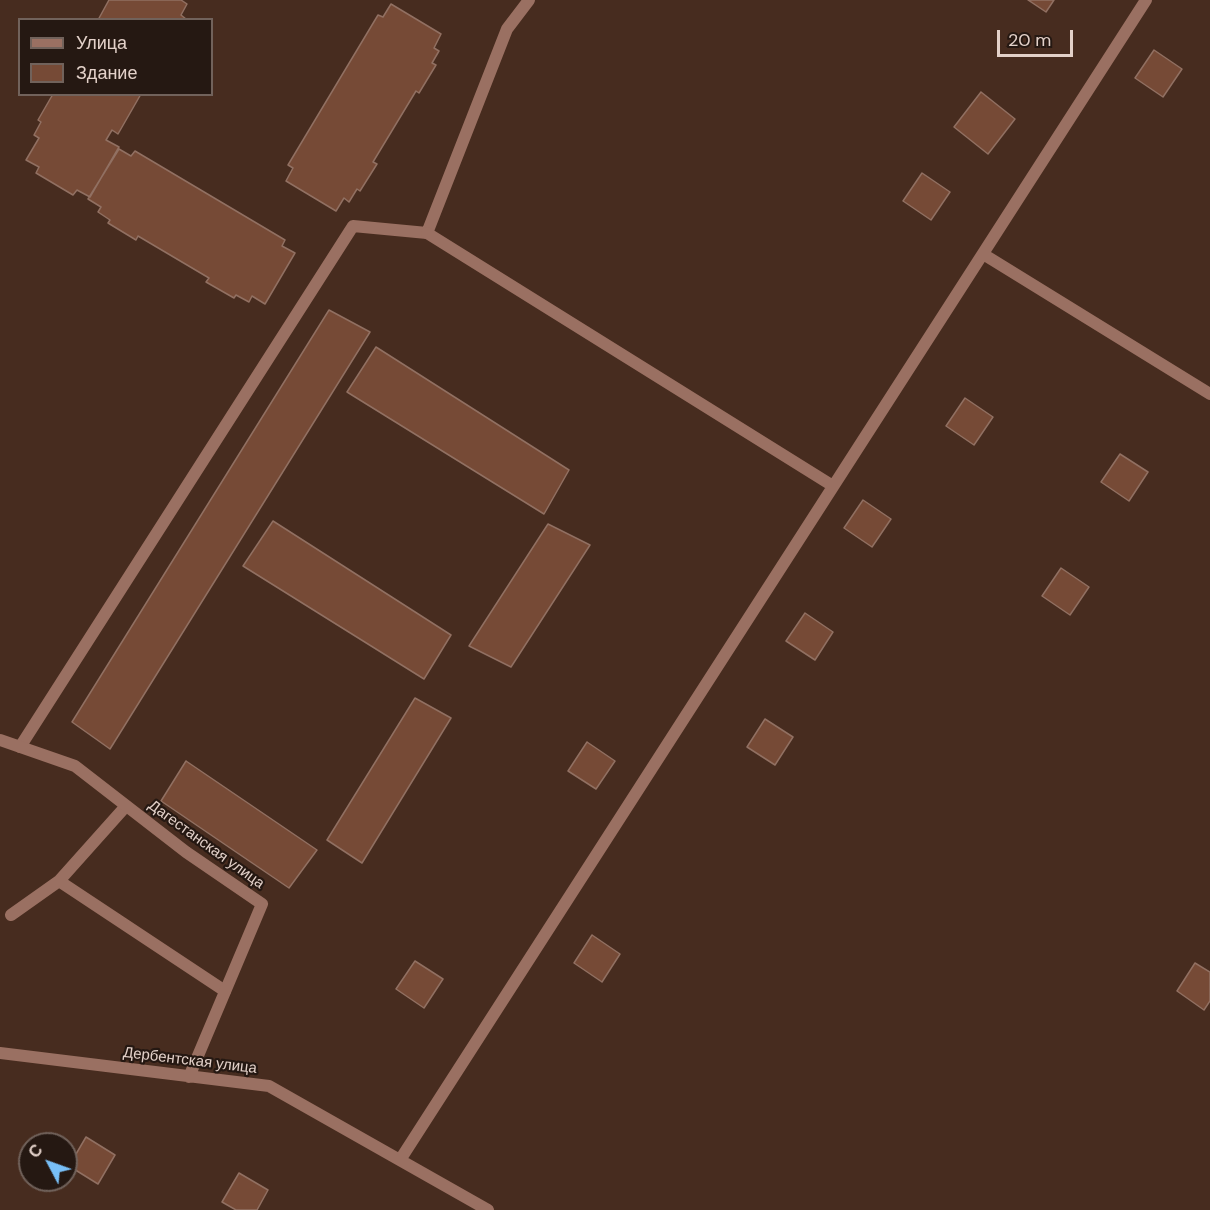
<!DOCTYPE html>
<meta charset="utf-8">
<style>
body{margin:0}
#map{position:relative;width:1210px;height:1210px;overflow:hidden;background:#472c1f;font-family:"DM Sans",sans-serif}
canvas{display:block}
.legend{position:absolute;left:18px;top:18px;width:195px;height:78px;box-sizing:border-box;background:#251812;border:2px solid #71625b;margin:0;padding:8px 10px;list-style:none;font-size:18px;color:#e3d1c9}
.legend li{display:flex;align-items:center;gap:12px;height:30px}
.legend b{width:30px;border:2px solid #71625b}
.north{position:absolute;left:18px;top:1132px;width:60px;height:60px;box-sizing:border-box;background:#251812;border:2px solid #71625b;border-radius:50%;rotate:311deg;font-size:16px;font-weight:700;line-height:24px;text-align:center;color:#e3d1c9}
.north::after{content:'';display:block;margin:auto;width:21px;height:27px;background:#78bff7;clip-path:polygon(50% 0,100% 100%,50% 72%,0 100%)}
.scale{position:absolute;left:997px;top:30px;width:76px;height:27px;box-sizing:border-box;border:3px solid #e3d1c9;border-top:0;padding-left:8px;font-size:18px;line-height:21px;white-space:nowrap;color:#e3d1c9;-webkit-text-stroke:4px #251812;paint-order:stroke}
</style>
<div id="map">
<canvas width="1210" height="1210"></canvas>
<ul class="legend">
<li><b style="height:8px;background:#9a7062"></b>Улица</li>
<li><b style="height:16px;background:#764a36"></b>Здание</li>
</ul>
<div class="north">С</div>
<div class="scale">20 m</div>
</div>
<script>
const context = document.querySelector('canvas').getContext('2d');
context.lineJoin = 'round';
function fillPath(path, color) {
  context.fillStyle = color;
  context.fill(path, 'evenodd');
}
function poly(rows) {
  const path = new Path2D();
  for (const r of rows) {
    path.moveTo(r[0], r[1]);
    for (let i = 2; i < r.length; i += 2) path.lineTo(r[i], r[i + 1]);
  }
  return path;
}
function strokePath(path, color, width, dash) {
  context.strokeStyle = color;
  context.lineWidth = width;
  context.lineCap = dash ? 'butt' : 'round';
  context.setLineDash(dash || []);
  context.stroke(path);
}
function drawText(font, color, halo, rows, align = 'center') {
  context.font = font + ' "DM Sans",sans-serif';
  context.lineWidth = 4.5;
  context.setLineDash([]);
  context.textBaseline = 'middle';
  context.strokeStyle = halo;
  context.fillStyle = color;
  for (const [text, x, y, turn = 0] of rows) {
    context.save();
    context.translate(x, y);
    context.rotate((+turn || 0) * Math.PI / 180);
    context.textAlign = isNaN(turn) ? turn : align;
    if (halo) context.strokeText(text, 0, 0);
    context.fillText(text, 0, 0);
    context.restore();
  }
}
const building = poly([
 [109,0,181,0,187,4,181,15,186,19,98,20,109,0],
 [1028,0,1054,0,1046,12,1028,0],
 [391,4,441,34,434,48,439,51,432,63,436,65,419,93,416,91,373,162,377,164,360,191,357,189,349,202,344,198,336,211,286,181,293,168,288,165,378,15,383,17,391,4],
 [1154,50,1182,69,1163,97,1135,78,1154,50],
 [981,92,1015,119,988,154,954,127,981,92],
 [53,94,141,94,118,134,112,130,106,140,119,147,90,197,77,190,73,195,36,173,39,167,26,160,39,138,34,135,41,122,38,120,53,94],
 [119,149,131,156,135,151,285,240,282,246,295,253,265,304,252,296,249,302,236,295,234,298,206,282,209,278,138,236,136,240,108,223,110,220,98,212,101,207,88,199,119,149],
 [922,173,950,192,931,220,903,201,922,173],
 [329,310,370,332,110,749,72,722,329,310],
 [376,347,569,470,544,514,347,392,376,347],
 [965,398,993,417,974,445,946,426,965,398],
 [1120,454,1148,472,1129,501,1101,482,1120,454],
 [863,500,891,519,872,547,844,528,863,500],
 [273,521,451,635,424,679,243,566,273,521],
 [548,524,590,545,511,667,469,646,548,524],
 [1061,568,1089,587,1070,615,1042,596,1061,568],
 [805,613,833,632,815,660,786,641,805,613],
 [415,698,451,718,362,863,327,840,415,698],
 [765,719,793,737,775,765,747,747,765,719],
 [587,742,615,761,596,789,568,771,587,742],
 [186,761,317,850,289,888,161,801,186,761],
 [592,935,620,954,602,982,574,963,592,935],
 [415,961,443,979,424,1008,396,989,415,961],
 [1195,963,1210,972,1210,1001,1204,1010,1177,991,1195,963],
 [86,1137,115,1155,98,1184,69,1166,86,1137],
 [239,1173,268,1190,257,1210,236,1210,222,1202,239,1173]
]);
const service = poly([
 [20,747,353,226,427,233,507,29,529,0],
 [59,881,225,991],
 [11,915,59,881,126,806]
]);
const minor = poly([
 [427,233,833,486],
 [983,254,1210,394],
 [0,740,75,766,186,852,262,904,189,1077],
 [0,1053,269,1086,488,1210],
 [400,1160,1146,0]
]);
const streetNames = [
 ["Дагестанская улица",206,845,36],
 ["Дербентская улица",190,1061,7]
];
fillPath(building, '#764a36');
strokePath(building, '#917062', 1.5);
strokePath(service, '#9a7062', 12);
strokePath(minor, '#9a7062', 12);
drawText('15px', '#e3d1c9', '#251812', streetNames);
</script>
